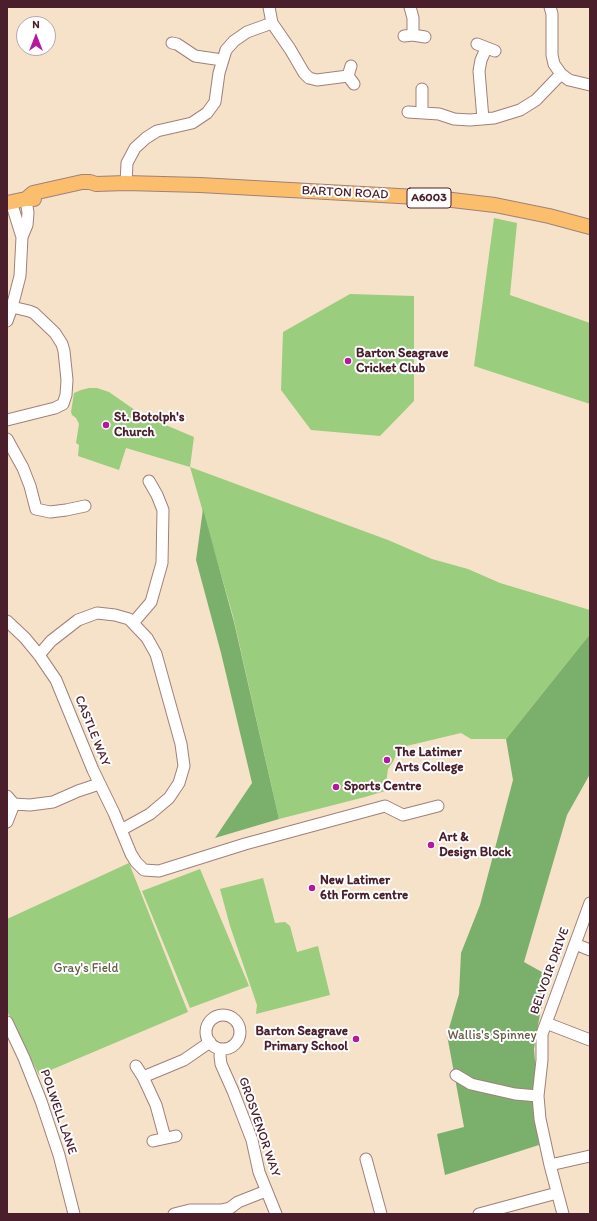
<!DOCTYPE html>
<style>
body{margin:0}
#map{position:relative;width:597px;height:1221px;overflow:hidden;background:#f6e2c9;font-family:Itim,sans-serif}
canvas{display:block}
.frame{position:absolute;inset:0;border:8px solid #4a1f2b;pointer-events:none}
.north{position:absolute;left:16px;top:16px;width:40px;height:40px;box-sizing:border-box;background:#fff;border:1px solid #b7a5aa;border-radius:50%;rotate:0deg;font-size:11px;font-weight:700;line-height:16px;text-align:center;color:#4a1f2b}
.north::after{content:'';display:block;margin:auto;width:14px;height:18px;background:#b5179e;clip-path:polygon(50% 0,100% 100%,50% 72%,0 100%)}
</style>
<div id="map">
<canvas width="597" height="1221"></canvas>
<div class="frame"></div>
<div class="north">N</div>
</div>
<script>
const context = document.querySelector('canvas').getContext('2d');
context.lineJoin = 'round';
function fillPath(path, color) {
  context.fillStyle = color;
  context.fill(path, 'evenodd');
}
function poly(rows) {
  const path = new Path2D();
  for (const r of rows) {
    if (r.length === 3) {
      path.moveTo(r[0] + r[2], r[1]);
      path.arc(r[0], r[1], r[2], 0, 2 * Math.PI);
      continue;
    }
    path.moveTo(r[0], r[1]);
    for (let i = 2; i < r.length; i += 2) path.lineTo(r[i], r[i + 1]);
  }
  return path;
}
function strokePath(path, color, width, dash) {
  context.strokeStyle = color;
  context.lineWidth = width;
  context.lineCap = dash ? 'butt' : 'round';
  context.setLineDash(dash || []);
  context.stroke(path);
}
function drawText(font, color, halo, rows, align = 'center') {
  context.font = font + ' Itim,sans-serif';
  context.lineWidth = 4;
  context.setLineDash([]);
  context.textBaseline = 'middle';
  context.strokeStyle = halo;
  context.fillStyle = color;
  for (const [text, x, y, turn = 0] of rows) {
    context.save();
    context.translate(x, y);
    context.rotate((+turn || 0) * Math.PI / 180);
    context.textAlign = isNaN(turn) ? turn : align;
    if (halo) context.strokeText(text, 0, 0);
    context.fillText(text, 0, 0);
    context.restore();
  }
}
const green = poly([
 [494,218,517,223,510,295,590,323,590,404,474,366],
 [350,294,414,296,414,401,380,436,311,430,281,390,283,332],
 [89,388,97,388,109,392,142,415,194,437,190,467,388,540,432,559,468,569,500,583,590,610,590,634,506,739,471,739,461,733,398,748,394,760,388,769,385,791,365,797,279,819,233,616,190,467,126,448,119,470,78,456,79,445,76,443,79,424,76,418,72,415,71,412,74,393,81,390],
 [129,863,188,1012,39,1075,7,1011,7,919],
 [200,869,249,986,190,1008,142,891],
 [263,878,275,923,285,922,290,926,297,952,318,946,330,995,256,1014,257,1005,230,926,220,889]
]);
const forest = poly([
 [203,509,234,622,279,819,215,838,252,783,221,653,196,560],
 [590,634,590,774,567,815,524,962,549,976,540,1014,534,1049,538,1096,534,1102,539,1145,445,1175,437,1134,464,1127,447,1035,459,994,461,953,480,905,513,780,506,739]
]);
const minor = poly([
 [269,7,272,23,290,49,304,73,309,78,317,80,348,76],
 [410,7,413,18,413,35],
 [550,7,552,14,552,55,554,64,561,74,569,80,590,85],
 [404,36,413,35,425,37],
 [172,43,177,44,195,56,222,60],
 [477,44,495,51],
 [351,66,348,76,354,84],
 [422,89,422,112],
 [408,112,439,114,454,119,470,120,494,118,520,110,536,100,561,74],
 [483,119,479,71,481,60,486,49],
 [126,183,127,163,135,148,146,138,157,131,192,123,207,113,215,102,219,73,226,50,234,41,247,32,272,23],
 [11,202,22,237],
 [7,321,12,307,20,276,22,237,27,225,28,213,26,199],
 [7,420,55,408,63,404,66,395,67,380,64,351,62,344,55,333,34,313,29,311,12,307],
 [7,439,23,468,30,486,36,509,50,512,66,510,85,506],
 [7,621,25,638,39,655,56,680,93,770,114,813,131,854,136,862,144,870,159,871,245,844,385,806,403,815,438,806],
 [133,623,151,602,162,563,163,510,157,495,149,481],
 [39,655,51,641,78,620,97,613,115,615,129,619,147,638,156,654,181,744,184,766,179,783,169,798,150,814,121,830],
 [7,796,14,804,30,805,53,802,78,791,99,784],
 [7,822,14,804],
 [575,944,590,950],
 [223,1032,17],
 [7,1022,24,1058,41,1101,59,1155,74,1214],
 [546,1023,590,1040],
 [221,1049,220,1056,221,1064,233,1091,252,1140,259,1172,276,1214],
 [136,1066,143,1077,184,1060,210,1042],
 [456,1075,471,1084,515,1094,538,1096],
 [143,1077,156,1105,165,1138],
 [153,1141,176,1136],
 [366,1159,381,1214],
 [550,1165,590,1156],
 [174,1214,190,1210,221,1210,230,1208,238,1202,266,1191],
 [479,1214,557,1193],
 [563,1214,550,1165,540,1119,538,1096,542,1060,542,1034,590,903]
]);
const major = poly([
 [26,199,33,193,82,182,90,182,96,184,126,183,200,185,435,198,495,205,549,216,590,227],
 [7,203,26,199,34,199]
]);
const markers = [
 [348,361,4,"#b5179e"],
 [106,425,4,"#b5179e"],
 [387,760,4,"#b5179e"],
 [336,787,4,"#b5179e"],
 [431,845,4,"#b5179e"],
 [312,888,4,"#b5179e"],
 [356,1039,4,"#b5179e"]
];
const shields = [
 [429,198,44]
];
const shieldNames = [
 ["A6003",429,198]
];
const streetNames = [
 ["BARTON ROAD",345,193,3],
 ["CASTLE WAY",92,731,68],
 ["BELVOIR DRIVE",550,971,-70],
 ["POLWELL LANE",58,1112,71],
 ["GROSVENOR WAY",259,1127,71]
];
const poiNames = [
 ["Barton Seagrave",356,354],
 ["Cricket Club",356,369],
 ["St. Botolph's",114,418],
 ["Church",114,433],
 ["The Latimer",395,753],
 ["Arts College",395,768],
 ["Sports Centre",344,787],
 ["Art &",439,838],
 ["Design Block",439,853],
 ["New Latimer",320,881],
 ["6th Form centre",320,896],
 ["Barton Seagrave",348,1032,"right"],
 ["Primary School",348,1047,"right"]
];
const parkNames = [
 ["Gray's Field",86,969],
 ["Wallis's Spinney",492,1036]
];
fillPath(green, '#9acd7d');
fillPath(forest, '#7bb06c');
strokePath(minor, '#a0807a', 13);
strokePath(major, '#a0807a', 16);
strokePath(minor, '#fff', 11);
strokePath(major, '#fabe6d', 14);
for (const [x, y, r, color] of markers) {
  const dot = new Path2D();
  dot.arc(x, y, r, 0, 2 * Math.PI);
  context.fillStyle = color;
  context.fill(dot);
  strokePath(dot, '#fff', 1.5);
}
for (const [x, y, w] of shields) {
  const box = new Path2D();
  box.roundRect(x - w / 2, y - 10, w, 20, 3);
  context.fillStyle = '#fff';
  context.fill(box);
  strokePath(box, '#4a1f2b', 1);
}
drawText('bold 12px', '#4a1f2b', null, shieldNames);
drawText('13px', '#4a1f2b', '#fff', streetNames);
drawText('bold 13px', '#4a1f2b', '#fff', poiNames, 'left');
drawText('13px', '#665c48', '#fff', parkNames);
</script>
